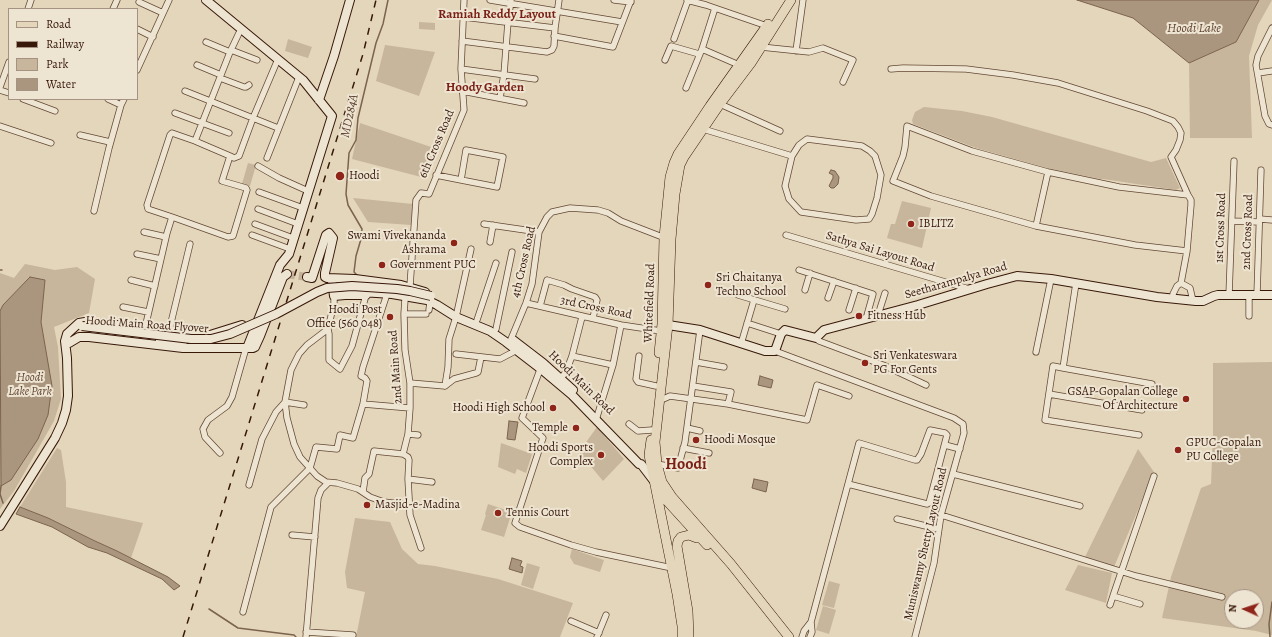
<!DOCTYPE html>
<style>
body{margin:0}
#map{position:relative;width:1272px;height:637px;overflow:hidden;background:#e4d6ba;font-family:Alegreya,serif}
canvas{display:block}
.legend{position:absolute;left:8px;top:8px;width:130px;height:92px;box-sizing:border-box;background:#ede4d2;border:1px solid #a59282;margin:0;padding:5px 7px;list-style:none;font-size:12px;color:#381809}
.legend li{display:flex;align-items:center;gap:8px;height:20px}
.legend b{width:20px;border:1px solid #a59282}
.north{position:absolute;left:1224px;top:589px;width:40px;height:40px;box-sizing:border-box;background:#ede4d2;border:1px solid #a59282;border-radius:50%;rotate:273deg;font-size:11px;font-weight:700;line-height:16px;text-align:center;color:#381809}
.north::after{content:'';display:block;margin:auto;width:14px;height:18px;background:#8f2418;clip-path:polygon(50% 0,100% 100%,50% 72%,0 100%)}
</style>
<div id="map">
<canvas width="1272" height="637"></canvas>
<ul class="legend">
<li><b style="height:5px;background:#e4d6ba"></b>Road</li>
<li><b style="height:5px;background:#381809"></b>Railway</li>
<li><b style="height:11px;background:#c7b69c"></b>Park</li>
<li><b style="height:11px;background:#aa957e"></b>Water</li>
</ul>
<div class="north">N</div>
</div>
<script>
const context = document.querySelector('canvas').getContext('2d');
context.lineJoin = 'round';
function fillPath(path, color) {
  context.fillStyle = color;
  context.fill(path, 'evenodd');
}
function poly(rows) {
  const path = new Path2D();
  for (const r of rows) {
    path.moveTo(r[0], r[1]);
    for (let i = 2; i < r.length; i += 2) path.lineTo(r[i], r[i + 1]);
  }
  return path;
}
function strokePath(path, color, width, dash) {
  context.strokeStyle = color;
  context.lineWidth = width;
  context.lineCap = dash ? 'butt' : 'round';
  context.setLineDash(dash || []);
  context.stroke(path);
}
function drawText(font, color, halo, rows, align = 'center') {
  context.font = font + ' Alegreya,serif';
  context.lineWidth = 4;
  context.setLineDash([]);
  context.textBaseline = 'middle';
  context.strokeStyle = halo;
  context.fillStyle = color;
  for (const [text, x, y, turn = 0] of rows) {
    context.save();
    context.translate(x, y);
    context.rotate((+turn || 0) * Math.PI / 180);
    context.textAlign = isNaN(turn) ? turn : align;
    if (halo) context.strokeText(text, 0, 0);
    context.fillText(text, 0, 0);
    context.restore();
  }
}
const green = poly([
 [1259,0,1272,0,1258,25,1249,56,1252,138,1190,138,1189,63,1236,42],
 [419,22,435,23,435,30,419,29],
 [288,39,312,47,308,58,285,51],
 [385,45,435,52,419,96,376,81],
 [924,107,962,111,992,117,1151,162,1166,158,1180,188,1176,190,1103,179,1100,179,1047,168,976,148,913,124,912,120,915,112],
 [360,123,437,149,425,178,352,159],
 [248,163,256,165,250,186,242,184],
 [353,198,413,204,411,225,368,222],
 [902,201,931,208,922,248,887,238,891,224,895,224],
 [25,264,55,270,77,267,95,279,89,313,54,327,58,347,61,399,54,421,14,491,0,509,0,273,14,278],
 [1272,362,1272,635,1256,631,1162,618,1171,577,1201,488,1211,484,1213,435,1213,363],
 [1232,597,1256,597,1256,621,1232,621],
 [597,427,624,459,603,481,579,452],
 [501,443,532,454,526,473,517,469,515,474,498,467],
 [57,448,61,450,66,482,66,507,143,523,131,558,48,518,20,507],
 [1138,449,1154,472,1114,567,1085,557],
 [488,504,512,512,504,537,481,530,486,515,485,514],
 [355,518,390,522,402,549,418,564,435,566,498,579,573,603,560,637,356,637,365,592,347,588,345,572],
 [572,549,604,560,600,572,574,564,570,557],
 [527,563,540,567,533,589,521,585],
 [1078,565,1112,573,1106,603,1065,590],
 [829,581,840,584,834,608,822,605],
 [823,606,836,610,829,634,816,630]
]);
const water = poly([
 [1077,0,1259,0,1236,42,1189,63,1133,18,1077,0],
 [831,170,835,171,839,177,838,184,834,188,831,188,829,186,833,178,833,175,829,173,831,170],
 [30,277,45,280,41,322,52,386,48,415,38,439,11,480,1,486,0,311,3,305,30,277],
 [760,376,773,380,771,388,758,385,760,376],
 [509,421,518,422,515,440,507,439,509,421],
 [754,479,768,482,766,492,752,488,754,479],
 [20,507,48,518,95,541,117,551,168,577,180,586,174,590,162,579,107,553,88,547,52,527,16,514,20,507],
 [512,558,522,561,520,566,523,567,522,573,509,569,512,558]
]);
const stream = poly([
 [0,270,2,270],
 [358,276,354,272,356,256,361,239,362,229,348,205,346,194,349,153,356,140,358,118,376,43,383,24,388,0],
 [1,486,0,494,3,503],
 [209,609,238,628,294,635,296,637],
 [1270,637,1269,624,1272,602]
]);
const secondaryTunnel = poly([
 [287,274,307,277]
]);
const street = poly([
 [490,0,622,22],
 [614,0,631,2],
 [687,0,706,5,767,26],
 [139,2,163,13],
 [28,9,31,0],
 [113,9,117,0],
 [463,17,555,28],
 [1272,28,1258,56,1256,65,1265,116,1269,124,1272,125],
 [137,29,153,37],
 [554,36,613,47,631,0],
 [674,39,688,0],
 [462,41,547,52,552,50,554,46,555,28,559,0],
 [206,42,230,52],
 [761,47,809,52,823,48,853,60,843,82],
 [702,49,739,65],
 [231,50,257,60],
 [796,51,803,0],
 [665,60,671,46,699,54],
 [197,65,221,75],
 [461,69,535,79],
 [891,69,903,68,966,69,1013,75,1058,83,1147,111,1173,121,1178,127,1181,133,1180,140,1176,150,1171,157,1188,195],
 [137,70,169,0],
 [1258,73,1272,71],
 [220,78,244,87,246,87,249,85],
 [0,87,9,62],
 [686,88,702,49,715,8],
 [0,90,9,93],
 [185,91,278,128],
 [462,91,524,103],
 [500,98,504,74,508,22,511,0],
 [23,99,55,111],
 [108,99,121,105],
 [720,104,780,131],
 [175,113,229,133],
 [0,126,51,143],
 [703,129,792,156,799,145,807,139,862,146,870,151,875,156,881,175,877,198,872,214,869,219,856,220,801,212,789,199,785,186,792,156],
 [80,135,110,142],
 [195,141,230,52,239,33,241,30],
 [230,156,234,158,239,156,253,118,278,59],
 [267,158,299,77],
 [258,166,279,178,308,191],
 [436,175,461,180,497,187,503,157,466,150,461,180],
 [259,192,303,208],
 [258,209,298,224],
 [94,211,109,148,121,105,124,99],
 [1260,219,1272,220],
 [1232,221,1259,222],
 [255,224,293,238],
 [484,224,539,232],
 [1036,226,1048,172],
 [144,232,166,237],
 [252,235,290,249],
 [786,235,969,289],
 [490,242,493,225],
 [137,254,161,259],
 [799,270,873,294,866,319],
 [131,280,155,286],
 [1076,283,1063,368,1053,366,1045,420,1139,435],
 [1181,283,1190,288,1193,301],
 [410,286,416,200,421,193,429,194,464,110,461,69,464,0],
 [805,290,810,273],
 [738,295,785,309],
 [1229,295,1234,161],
 [1257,295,1261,170],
 [334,296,334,303,328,329,307,345,299,354,291,370,285,402,287,418,294,444,300,457,317,476,326,482,337,483,358,489,370,497,384,502,409,505],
 [828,298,834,281],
 [1173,298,1173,294,1177,286,1181,283,1187,251,1191,205,1191,200,1188,195,1119,187,1048,172,972,151,907,126,905,147,903,156,893,181,931,196,1036,226,1135,245,1187,251],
 [405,299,404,314,405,350,410,383,410,408,408,434,403,454,408,457,409,460,408,479,432,482],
 [526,303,621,325,661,331],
 [540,306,547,280,564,285,572,289,595,297,597,300,593,318],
 [123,307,148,312],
 [429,310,430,302],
 [849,310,856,288],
 [404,314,426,314],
 [878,315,885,293],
 [1249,316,1249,295],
 [477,320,496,263],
 [747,323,781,334],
 [145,328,167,233,172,217,148,209,147,205,170,135,172,133,195,141,230,156,222,181,246,188,247,190,233,236,228,237,172,217],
 [328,329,329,334,329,360,340,369,352,346,366,295],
 [496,329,512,252],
 [169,331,190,244],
 [816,338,819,341,883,365,926,385],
 [511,339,526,303,532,284,539,232,547,217,552,212,570,208,598,210,608,213,621,221,665,238],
 [741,344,754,300],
 [775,351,954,418,963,424,964,433,941,515,934,563,915,637],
 [1036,352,1051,279],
 [456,354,500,359,517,350],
 [572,356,613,365],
 [639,356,636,379,638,382,656,386],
 [696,362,724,367],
 [541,367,522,418,543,438,515,523,520,527,571,545,596,552,672,568],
 [1063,368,1152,384],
 [561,378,566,372,572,356,582,317],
 [410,383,445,386,448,367,449,339,456,317,471,249],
 [445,386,454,379,476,373,478,372,481,357],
 [1049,394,1142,410],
 [661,400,670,396,728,404,731,392,693,386],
 [363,404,410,408],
 [728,404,807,420,817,385,849,396],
 [596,420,613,365,621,325],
 [629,424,638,431,652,430],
 [687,428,700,431],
 [408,434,418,435],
 [945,445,960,449],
 [683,448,709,453],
 [220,453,205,437,203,429,208,420,227,406,232,397,246,348],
 [657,464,678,468,685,442,700,330],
 [953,474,1080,506],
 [408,479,410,515,421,548],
 [249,485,262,439,276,412,285,402,304,405],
 [363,492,365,478,369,474,374,451,403,454],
 [941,515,1136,576,1222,597],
 [897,519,938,529],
 [292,535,315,537],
 [1140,604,1113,596,1154,476],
 [1110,605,1113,596],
 [243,612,271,507,310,468,316,447,337,449,340,435,353,438,363,404,367,381,365,378,361,376,363,367,386,297],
 [571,621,599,633],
 [811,622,848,484,927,504,929,503,947,435,945,433,930,430,921,454,917,460,915,460,859,443,848,484],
 [306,632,353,635],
 [306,637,318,498,321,490,328,483],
 [597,637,606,615],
 [802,637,804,631,811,622,812,632,810,637]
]);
const secondary = poly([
 [206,0,303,80,332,116,289,254,280,265,278,270,247,348],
 [319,100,334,56,350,0],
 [307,277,312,278,326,235,329,233,333,238,325,273,325,277,327,278,355,279,401,285,425,292],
 [332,281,334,296,345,295,366,295],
 [361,292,392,294,427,300,437,305,456,317,490,331,506,342,541,369,572,395,639,464,641,464,654,481],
 [668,325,700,330,765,351,775,351,781,334,785,330,816,338,824,330,918,305,987,284,1017,276,1051,279,1157,297,1196,301,1203,301,1214,296,1218,295,1272,295],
 [160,340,183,342],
 [513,340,543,363,573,390],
 [69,343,79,337,89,337,183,348,253,348,255,347,260,336,283,277,287,274],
 [0,526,55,438,62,423,66,410,68,396,67,358,65,341,67,334,79,323,85,322,98,323,210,335,242,325]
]);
const primary = poly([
 [659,353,662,324,664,237,670,177,674,163,678,154,710,106,768,24],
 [651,440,649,455,677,594,682,626,682,637],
 [658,488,666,500,707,545],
 [689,637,688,611,677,546,678,541,681,537,689,535,697,538,699,538],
 [789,637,731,564,672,497,662,482,657,464,655,442,668,325,671,239,675,194,680,165,684,157,720,104,751,63,791,0]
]);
const rail = poly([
 [183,637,363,54,376,0]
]);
const secondaryBridge = poly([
 [82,326,191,339,211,339,230,334,276,314,317,292,327,288,352,286,397,289,410,291,431,296]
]);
const markers = [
 [340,176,5,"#8f2418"],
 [911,224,4,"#8f2418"],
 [454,243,4,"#8f2418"],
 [382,265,4,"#8f2418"],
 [708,285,4,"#8f2418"],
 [859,316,4,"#8f2418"],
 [390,317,4,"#8f2418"],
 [865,363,4,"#8f2418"],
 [1186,399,4,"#8f2418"],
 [553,408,4,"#8f2418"],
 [576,428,4,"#8f2418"],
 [696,440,4,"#8f2418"],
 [1178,450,4,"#8f2418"],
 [601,455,4,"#8f2418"],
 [367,505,4,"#8f2418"],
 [498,513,4,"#8f2418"]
];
const streetNames = [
 ["6th Cross Road",437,144,-67],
 ["1st Cross Road",1221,228,-88],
 ["2nd Cross Road",1248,232,-88],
 ["Sathya Sai Layout Road",880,252,17],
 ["4th Cross Road",524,262,-77],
 ["Seetharampalya Road",956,281,-16],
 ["Whitefield Road",650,303,-88],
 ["3rd Cross Road",596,308,12],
 ["Hoodi Main Road Flyover",147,325,4],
 ["2nd Main Road",396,367,-94],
 ["Hoodi Main Road",581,383,44],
 ["Muniswamy Shetty Layout Road",926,544,-77]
];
const poiNames = [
 ["Hoodi",349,176],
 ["IBLITZ",919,224],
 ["Swami Vivekananda",446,236,"right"],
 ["Ashrama",446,250,"right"],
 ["Government PUC",390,265],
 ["Sri Chaitanya",716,278],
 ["Techno School",716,292],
 ["Hoodi Post",382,310,"right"],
 ["Office (560 048)",382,324,"right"],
 ["Fitness Hub",867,316],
 ["Sri Venkateswara",873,356],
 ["PG For Gents",873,370],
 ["GSAP-Gopalan College",1178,392,"right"],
 ["Of Architecture",1178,406,"right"],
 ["Hoodi High School",545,408,"right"],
 ["Temple",568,428,"right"],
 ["Hoodi Mosque",704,440],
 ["GPUC-Gopalan",1186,443],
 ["PU College",1186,457],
 ["Hoodi Sports",593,448,"right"],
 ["Complex",593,462,"right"],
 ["Masjid-e-Madina",375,505],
 ["Tennis Court",506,513]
];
const parkNames = [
 ["Hoodi",30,378],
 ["Lake Park",30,392]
];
const neighbourhoodNames = [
 ["Ramiah Reddy Layout",497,15],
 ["Hoody Garden",485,88]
];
const waterNames = [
 ["Hoodi Lake",1194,29],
 ["MD284A",350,116,-78]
];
const districtNames = [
 ["Hoodi",686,465]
];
fillPath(green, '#c7b69c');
fillPath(water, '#aa957e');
strokePath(water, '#7c634f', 1);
strokePath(stream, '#7c634f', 1.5);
strokePath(secondaryTunnel, '#c2b097', 8, [8, 4]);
strokePath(street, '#634835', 7);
strokePath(secondary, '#381809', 10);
strokePath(primary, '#381809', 10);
strokePath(street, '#ede4d2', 5.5);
strokePath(secondary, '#ede4d2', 8);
strokePath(primary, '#e4d6ba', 9);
strokePath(rail, '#381809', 1.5, [7, 7]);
strokePath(secondaryBridge, '#381809', 10, []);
strokePath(secondaryBridge, '#ede4d2', 8);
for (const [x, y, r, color] of markers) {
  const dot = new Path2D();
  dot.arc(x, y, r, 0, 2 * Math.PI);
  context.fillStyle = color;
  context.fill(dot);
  strokePath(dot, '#ede4d2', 1.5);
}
drawText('12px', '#381809', '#ede4d2', streetNames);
drawText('12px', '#381809', '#ede4d2', poiNames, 'left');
drawText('italic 12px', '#634735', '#ede4d2', parkNames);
drawText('bold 13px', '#7a1f14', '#ede4d2', neighbourhoodNames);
drawText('italic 13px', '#604432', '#ede4d2', waterNames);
drawText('bold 16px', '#7a1f14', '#ede4d2', districtNames);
</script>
